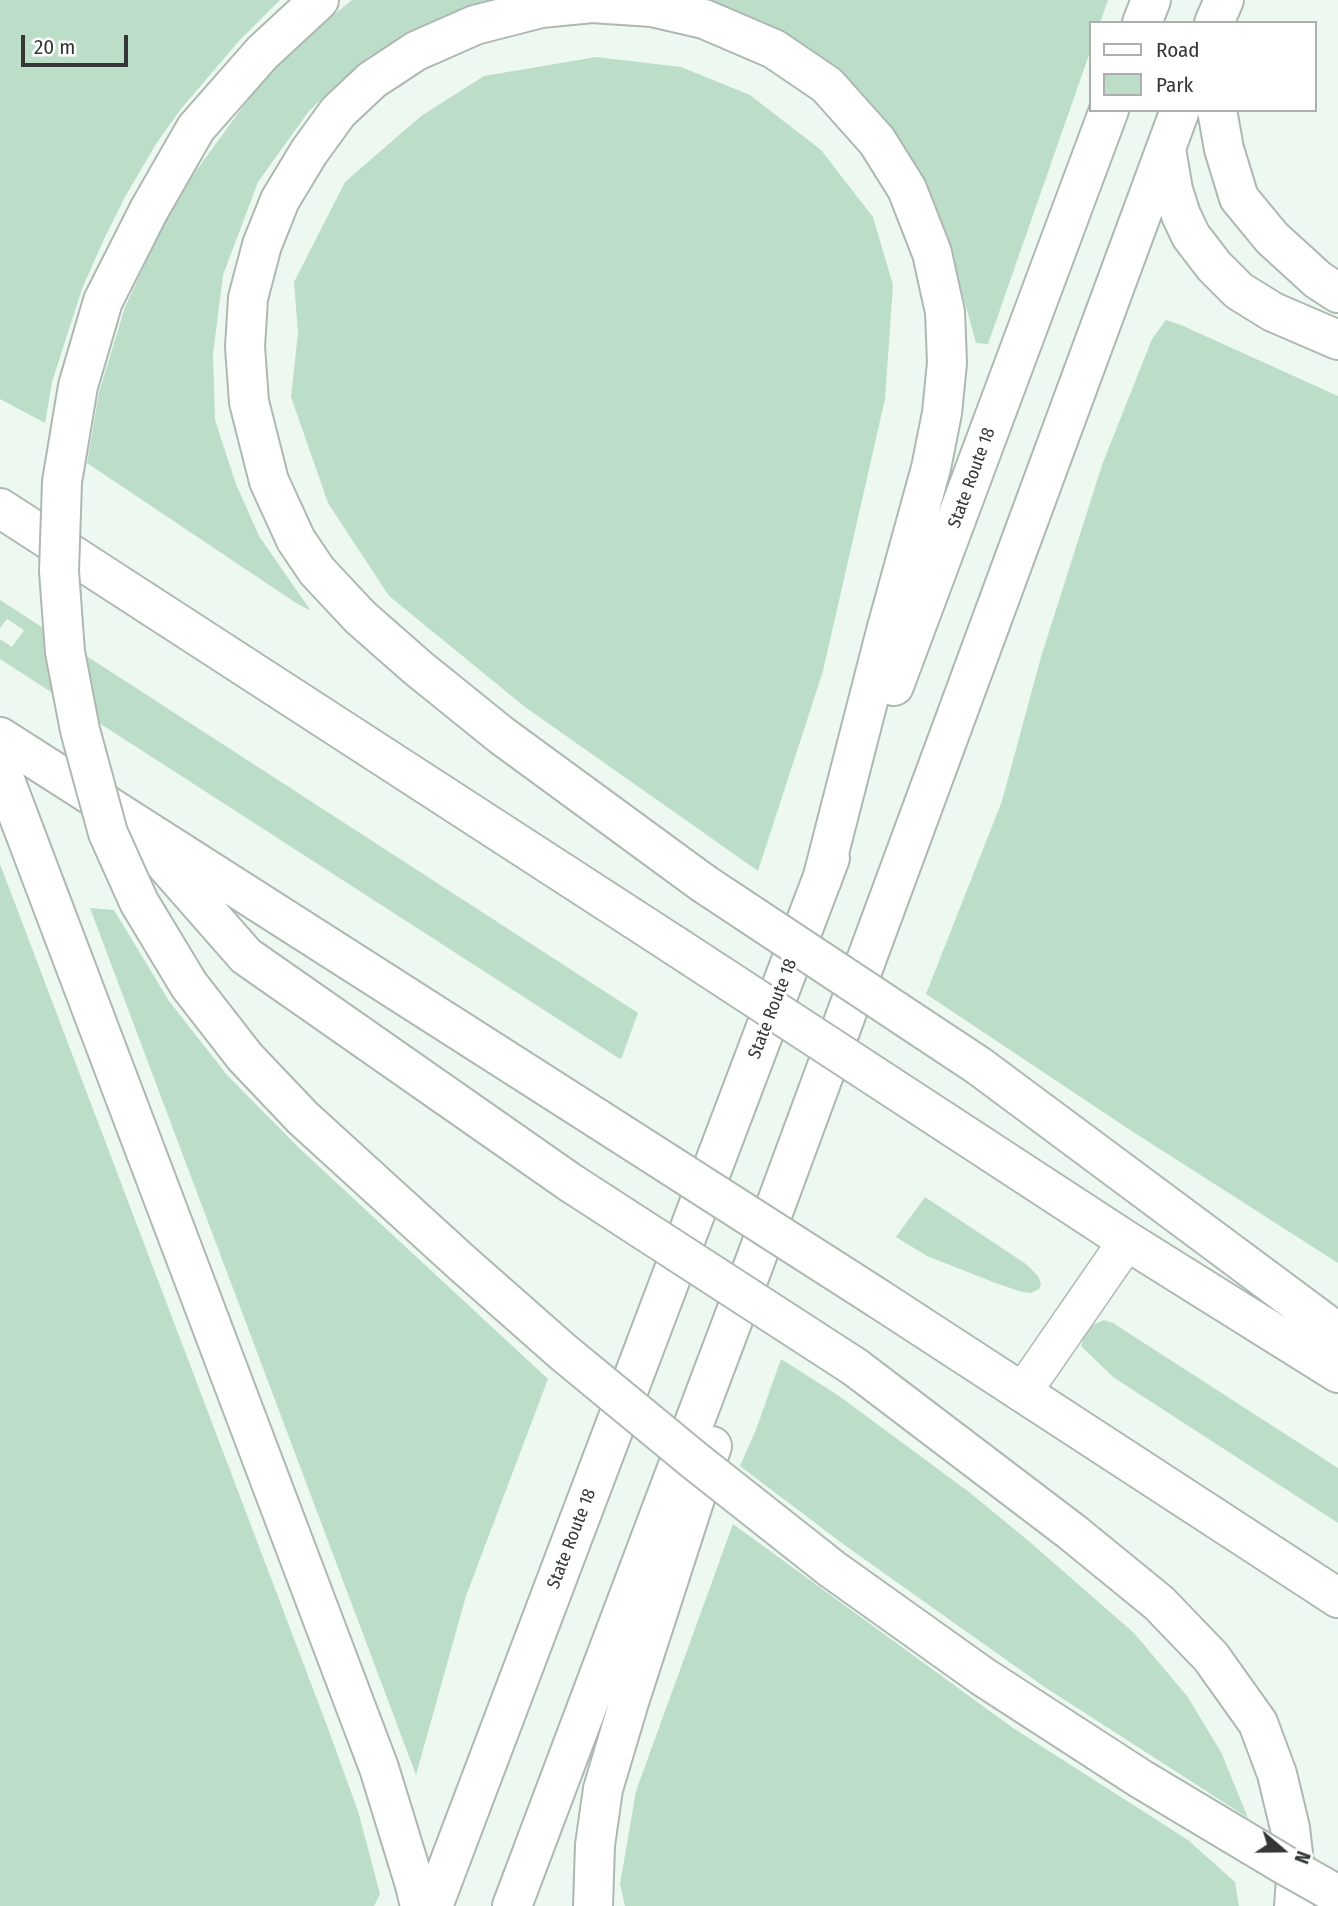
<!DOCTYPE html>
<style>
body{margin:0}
#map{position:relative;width:1338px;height:1906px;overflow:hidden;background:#edf8f1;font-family:"Fira Sans Condensed",sans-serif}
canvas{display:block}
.legend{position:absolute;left:1089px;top:21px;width:228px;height:91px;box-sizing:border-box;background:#fff;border:2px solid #adafae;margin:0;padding:9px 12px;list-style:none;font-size:21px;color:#333735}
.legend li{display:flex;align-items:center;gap:14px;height:35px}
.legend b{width:35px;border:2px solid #adafae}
.north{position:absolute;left:1247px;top:1815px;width:70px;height:70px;-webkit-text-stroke:5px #fff;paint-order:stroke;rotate:110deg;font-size:19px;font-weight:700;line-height:28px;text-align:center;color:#333735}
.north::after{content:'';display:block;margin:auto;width:24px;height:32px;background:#333735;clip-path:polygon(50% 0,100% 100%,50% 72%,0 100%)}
.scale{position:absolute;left:21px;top:35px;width:107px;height:32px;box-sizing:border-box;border:4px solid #333735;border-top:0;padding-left:9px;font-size:21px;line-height:24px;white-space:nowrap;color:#333735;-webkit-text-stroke:5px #fff;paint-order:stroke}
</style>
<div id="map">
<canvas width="1338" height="1906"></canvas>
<ul class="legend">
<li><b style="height:9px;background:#fff"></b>Road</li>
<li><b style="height:19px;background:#bcdec9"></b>Park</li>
</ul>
<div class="north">N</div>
<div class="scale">20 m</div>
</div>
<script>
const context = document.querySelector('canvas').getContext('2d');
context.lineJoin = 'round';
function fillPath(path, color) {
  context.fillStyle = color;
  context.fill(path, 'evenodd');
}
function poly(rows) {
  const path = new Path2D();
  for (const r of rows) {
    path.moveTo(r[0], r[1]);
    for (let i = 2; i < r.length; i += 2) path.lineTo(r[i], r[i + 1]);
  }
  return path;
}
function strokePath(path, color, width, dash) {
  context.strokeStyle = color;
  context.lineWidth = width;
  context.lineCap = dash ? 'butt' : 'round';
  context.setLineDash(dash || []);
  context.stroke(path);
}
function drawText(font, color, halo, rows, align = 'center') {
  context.font = font + ' "Fira Sans Condensed",sans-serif';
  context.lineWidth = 6;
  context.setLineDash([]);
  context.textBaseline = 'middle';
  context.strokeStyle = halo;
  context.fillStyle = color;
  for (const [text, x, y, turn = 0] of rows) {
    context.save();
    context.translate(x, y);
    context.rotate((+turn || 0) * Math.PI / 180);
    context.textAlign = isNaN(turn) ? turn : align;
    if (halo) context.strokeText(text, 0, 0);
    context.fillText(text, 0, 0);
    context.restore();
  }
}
const green = poly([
 [0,0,280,0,239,41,180,110,156,144,125,197,105,237,82,289,52,382,45,423,0,399],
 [352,0,500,0,458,10,368,57,309,111,258,182,223,275,213,354,215,420,236,484,259,536,311,611,296,603,87,463,99,392,125,307,166,219,185,186,247,101,277,66,321,25],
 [696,0,1108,0,1100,23,1091,23,1091,49,988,344,976,343,952,256,919,182],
 [596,57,681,67,750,95,821,150,873,217,893,285,885,399,823,671,758,871,525,707,389,596,328,503,291,397,298,333,294,282,345,182,421,116,484,76],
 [1166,320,1181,325,1338,396,1338,1263,1127,1128,926,994,1002,801,1041,657,1102,465,1152,339],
 [0,600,638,1013,622,1057,620,1059,0,659,0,639,12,647,24,630,7,619,0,628],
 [0,864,329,1731,358,1811,380,1894,374,1906,0,1906],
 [90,908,114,910,169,1001,227,1075,299,1148,548,1379,466,1596,416,1775],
 [925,1197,1026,1264,1038,1276,1041,1284,1039,1289,1031,1293,1022,1292,993,1282,927,1256,896,1237],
 [1104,1320,1113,1323,1338,1468,1338,1523,1113,1377,1081,1346,1086,1331,1092,1325],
 [781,1359,839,1396,969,1492,1031,1543,1134,1633,1187,1696,1221,1752,1248,1818,1043,1686,843,1544,740,1466,757,1427],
 [733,1524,1013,1728,1188,1840,1235,1882,1239,1906,625,1906,620,1884,636,1791]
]);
const minor = poly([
 [1022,1393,1127,1241]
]);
const highway = poly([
 [1142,23,1151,0],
 [1214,23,1224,0],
 [1217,110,1224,149,1239,198,1272,238,1318,280,1338,293],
 [1166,149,1173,190,1181,215,1191,236,1214,266,1239,291,1273,312,1338,340],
 [149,210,196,128,262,53,319,0],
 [0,508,674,945],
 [894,686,1109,110],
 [0,737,598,1119],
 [0,767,379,1768,415,1885,420,1906],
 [153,850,246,956,571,1183],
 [703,883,501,735,418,668,360,617,317,571,296,540,269,481,249,402,245,347,248,298,262,245,280,200,309,152,338,112,372,80,416,51,475,25,541,8,592,3,652,7,704,19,774,49,827,85,877,141,907,189,932,253,945,312,947,363,942,413,931,468,886,631,822,880],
 [979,1066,1338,1333],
 [951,1126,1127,1241,1338,1373],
 [879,1299,1338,1598],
 [855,1367,1072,1532,1159,1603,1211,1657,1258,1723,1277,1774,1290,1828,1296,1879,1294,1906],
 [433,1906,830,858],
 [512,1906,754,1264,1180,110],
 [593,1906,595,1845,603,1789,629,1702,712,1446]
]);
const highwayBridge = poly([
 [149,210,103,301,78,386,62,482,59,571,65,652,80,730,108,833,139,902,189,985,245,1057,303,1118,461,1262,563,1352,694,1460,832,1569,982,1676,1141,1779,1283,1864,1338,1895],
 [703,883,979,1066],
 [674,945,951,1126],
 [598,1119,879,1299],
 [571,1183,855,1367]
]);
const streetNames = [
 ["State Route 18",972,478,-70],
 ["State Route 18",773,1009,-69],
 ["State Route 18",572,1539,-69]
];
fillPath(green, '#bcdec9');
strokePath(minor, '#aeb8b2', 40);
strokePath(highway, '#aeb8b2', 42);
strokePath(minor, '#fff', 37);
strokePath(highway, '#fff', 38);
strokePath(highwayBridge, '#aeb8b2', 42, []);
strokePath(highwayBridge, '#fff', 38);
drawText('18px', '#333735', '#fff', streetNames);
</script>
